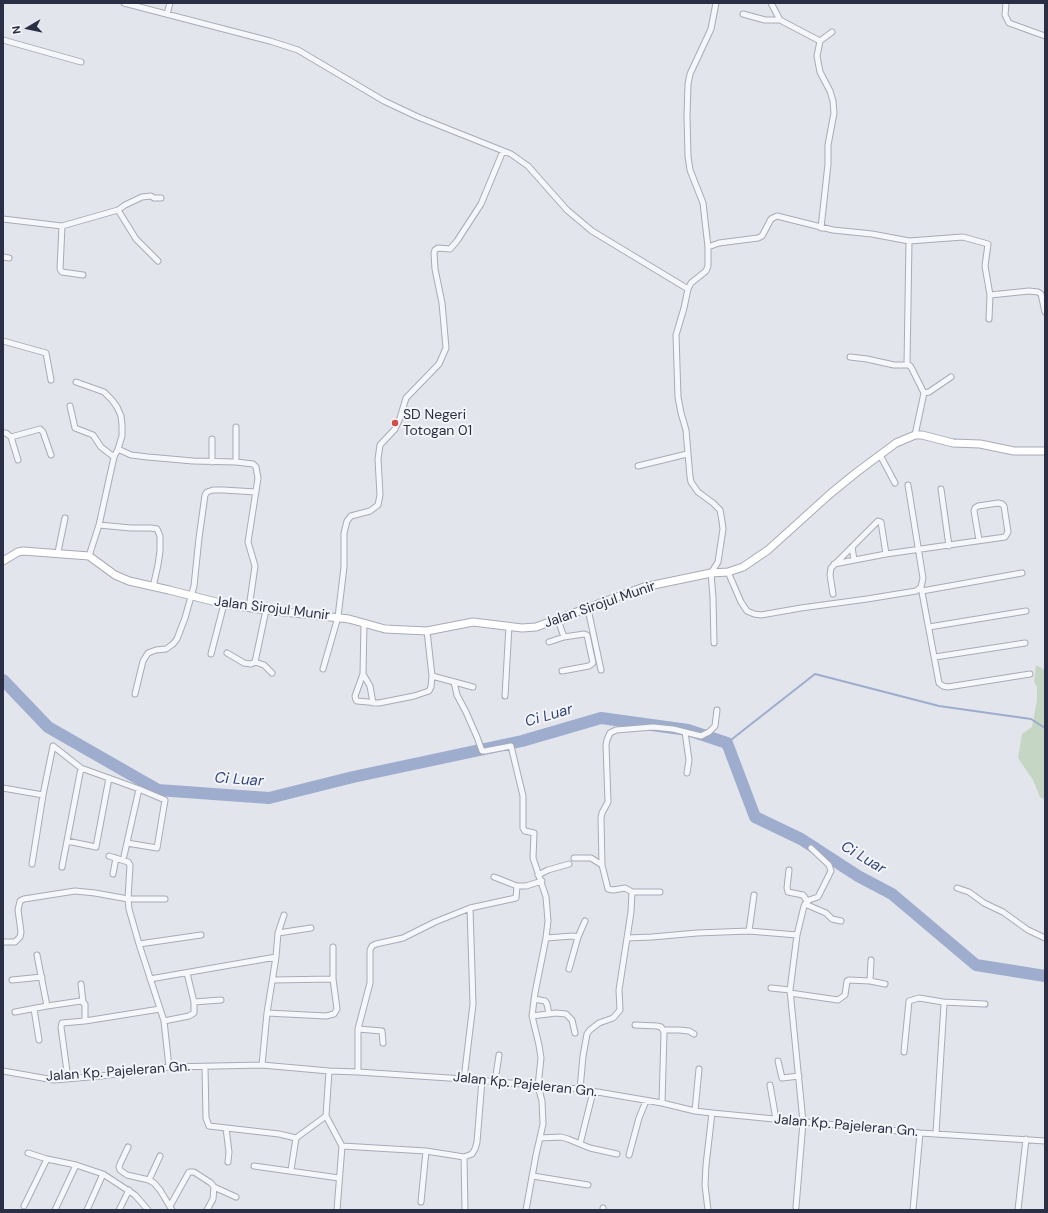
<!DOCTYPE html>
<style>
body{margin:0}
#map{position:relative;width:1048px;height:1213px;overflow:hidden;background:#e3e5ec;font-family:"DM Sans",sans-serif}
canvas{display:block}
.frame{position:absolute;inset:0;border:4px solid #2a2f45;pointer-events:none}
.north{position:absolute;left:8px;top:8px;width:40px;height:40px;-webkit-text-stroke:3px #f3f5f9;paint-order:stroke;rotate:261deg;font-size:11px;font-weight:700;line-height:16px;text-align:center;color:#2a2f45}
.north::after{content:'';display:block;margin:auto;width:14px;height:18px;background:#2a2f45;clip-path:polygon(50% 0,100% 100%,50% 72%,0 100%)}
</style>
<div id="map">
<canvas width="1048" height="1213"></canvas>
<div class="frame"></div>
<div class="north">N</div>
</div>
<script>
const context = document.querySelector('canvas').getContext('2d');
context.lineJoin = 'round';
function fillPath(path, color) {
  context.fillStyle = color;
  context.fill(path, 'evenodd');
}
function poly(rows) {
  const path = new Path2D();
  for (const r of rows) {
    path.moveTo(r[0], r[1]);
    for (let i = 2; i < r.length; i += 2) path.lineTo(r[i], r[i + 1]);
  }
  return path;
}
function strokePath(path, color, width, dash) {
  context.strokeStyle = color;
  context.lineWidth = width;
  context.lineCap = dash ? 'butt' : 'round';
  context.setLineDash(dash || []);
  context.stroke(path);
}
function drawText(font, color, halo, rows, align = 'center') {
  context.font = font + ' "DM Sans",sans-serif';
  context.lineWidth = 4;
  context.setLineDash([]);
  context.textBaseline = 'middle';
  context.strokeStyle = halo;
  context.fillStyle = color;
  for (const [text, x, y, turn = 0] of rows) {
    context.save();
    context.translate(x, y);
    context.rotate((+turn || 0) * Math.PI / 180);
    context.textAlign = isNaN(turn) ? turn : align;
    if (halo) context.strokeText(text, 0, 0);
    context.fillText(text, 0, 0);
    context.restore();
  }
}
const green = poly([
 [1036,665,1045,670,1045,800,1040,797,1033,780,1018,758,1022,734,1032,727,1037,700,1037,687,1034,682]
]);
const stream = poly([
 [727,743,815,674,939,706,1031,719,1045,728]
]);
const river = poly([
 [3,680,48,727,158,790,269,798,353,777,522,741,601,718,688,730,727,743,755,817,801,839,858,876,892,894,976,965,1045,976]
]);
const street = poly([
 [124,3,270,41,298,50,384,101,418,117,511,154,528,166,567,210,592,231,688,289],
 [771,3,780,20],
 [1006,3,1005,15,1009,23,1045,36],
 [167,14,170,3],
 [743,14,765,20,780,20,820,41],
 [3,40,81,62],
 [118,210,136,239,158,261],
 [3,219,62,226,118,210,125,205,142,197,151,196,154,198,161,198],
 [62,226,60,269,62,272,83,275],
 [821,228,828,164,828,145,834,113,833,101,830,91,820,72,817,56,820,41,832,32],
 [708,247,719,243,758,238,762,236,771,219,777,216,833,230,872,234,909,241,963,237,988,244,985,266,990,295,989,319],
 [3,257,9,258],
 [990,295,1029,291,1038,292,1041,294,1045,312],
 [3,341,46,353,51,380],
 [850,357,867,359,894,365,909,365,911,367,924,393,915,435],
 [907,365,909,241],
 [76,382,104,392,112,400,117,407,121,416,122,425,122,436,118,449,114,457,99,525,89,556],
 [924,393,929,392,951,377],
 [70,406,75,428,93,435,101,447,114,457],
 [236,427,236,462],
 [3,433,6,433,11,437,40,429,43,432,51,455],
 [11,437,18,460],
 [118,449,131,455,148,457,193,461,236,462,253,464,256,467,258,478,248,542,255,566,249,608],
 [880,455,895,483],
 [212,462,212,439],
 [638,466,687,454],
 [941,489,949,546],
 [99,525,131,528,151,528,157,529,160,536,160,551,158,565,153,587],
 [852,547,854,560],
 [58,552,65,518],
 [834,564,886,554,1005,537,1008,532,1004,506,1002,504,998,503,978,506,975,508,974,511,979,540],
 [728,572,741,602,747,611,754,614,761,615,801,608,867,599,916,591,921,587,923,578,908,485],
 [921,587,939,683,943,686,948,687,1030,674],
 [922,591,1022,573],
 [833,594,830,575,831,568,878,521,881,522,886,554],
 [588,609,601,670],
 [558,620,564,637,584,634,587,635,593,663,589,666,562,671],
 [364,623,363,674,355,696,356,700,357,701,379,703,414,696,429,691,431,687,432,676,427,631],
 [929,627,1026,611],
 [549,642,564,637],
 [714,643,713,598,711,573,718,562,723,529,722,521,720,510,713,503,698,492,691,482,690,477,686,430,681,413,678,397,676,335,684,308,688,289,691,283,706,271,708,266,708,247,703,203,690,170,688,156,687,116,688,84,690,74,711,29,716,3],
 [227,653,244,663,251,664,255,662,266,610],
 [211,654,224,604],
 [935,657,1025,643],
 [255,662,264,665,272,673],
 [323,669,338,617,344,567,344,533,347,521,351,516,370,511,378,505,380,495,378,459,380,445,395,429,400,418,406,398,439,364,446,348,442,303,435,269,434,253,435,250,438,248,450,249,457,241,481,204,503,151],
 [363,674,370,686,373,703],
 [432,676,473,687],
 [454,682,457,695,466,712,477,737,482,751,485,751,511,746,523,796,523,828,525,831,534,833,533,858,546,897,548,921,546,938,535,993,532,1016,539,1045,541,1058,538,1086,542,1101,543,1124,536,1155,526,1210],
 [135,694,143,661,148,653,156,650,166,649,173,644,177,639,185,618,194,586,199,538,205,495,207,492,213,490,223,490,256,492],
 [505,696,509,626],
 [685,732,689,760,687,773],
 [3,788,43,795,53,746,81,768,139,789,165,800,157,848,127,843],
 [67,841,96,847,109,778],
 [109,856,128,862,130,865,128,899,129,909,139,944,164,1021,169,1067],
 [124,856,139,789],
 [574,858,591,858,602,865,608,889,613,890,625,888,632,892,631,912,619,990,620,1010,613,1018,599,1023,590,1030,587,1034,583,1056,580,1089],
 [32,864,43,795],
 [602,865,601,818,602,813,608,802,606,745,607,740,610,733,616,730,653,727,673,729,701,736,709,732,715,726,717,710],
 [62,867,81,768],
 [789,870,787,888,788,892,803,895,807,901],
 [113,874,116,858],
 [538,875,548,870,569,864],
 [494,877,517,886],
 [957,888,969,892,984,903,1003,912,1028,930,1045,938],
 [632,892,660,892],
 [805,904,826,913,832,919,841,921],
 [749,931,754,895],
 [278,933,311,928],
 [578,937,585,921],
 [546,938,573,936,578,937,569,969],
 [627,938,652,937,697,933,749,931,797,935],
 [3,942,15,942,20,937,21,932,18,910,20,901,24,899,75,891,95,893,128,899,165,899],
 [139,944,201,935],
 [37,955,47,1006,81,1001,85,1004,85,1021],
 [150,979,276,957,278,933,284,915],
 [12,980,42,977],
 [273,980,333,979],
 [870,981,871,960],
 [81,984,83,1002],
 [771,988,790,990],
 [790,993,838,1000,845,995,847,981,849,980,870,981,885,984],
 [534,999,545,1001,547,1004,549,1014],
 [194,1002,221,1000],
 [943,1002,985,1004],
 [34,1009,39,1040],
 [15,1012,47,1006],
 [267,1013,326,1016,334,1014,337,1009,333,979,333,947],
 [532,1016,556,1013,566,1014,572,1020,575,1033],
 [164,1021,189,1016,194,1013,194,1002,187,973],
 [635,1025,657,1026,661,1027,663,1030,664,1033,662,1103],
 [358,1029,382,1031,383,1043],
 [663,1030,679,1030,689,1031,694,1034],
 [904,1052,909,1001,919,998,943,1002,944,1004,936,1133],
 [778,1061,782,1078,799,1076],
 [262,1065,267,1013,276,957],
 [205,1067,206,1118,209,1126,279,1134,296,1138,326,1116],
 [3,1071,54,1080,101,1076,169,1067,262,1065,329,1071,358,1072,464,1079,580,1089,662,1103,695,1111,712,1113,920,1133,1045,1141],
 [329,1071,326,1116,342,1146,337,1210],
 [358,1072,358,1029,370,983,370,950,372,946,376,944,403,938,435,922,470,908,516,898,517,886,526,886,542,881],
 [68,1079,61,1027,62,1023,85,1021,160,1009],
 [464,1079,473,1004,470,908],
 [495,1082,499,1055],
 [770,1085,776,1119],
 [695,1111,699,1069],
 [226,1128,229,1152,228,1162],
 [540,1138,561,1137,568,1139,590,1148,617,1154],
 [580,1144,593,1092],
 [342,1146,426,1151,464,1157,472,1154,475,1149,477,1142,482,1080],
 [128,1147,120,1164,119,1167,120,1170,127,1175,149,1180,154,1183,160,1190,172,1210],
 [28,1153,47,1159,76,1165,103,1174,135,1195,148,1210],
 [629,1155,639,1118,646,1101],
 [464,1157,465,1210],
 [254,1166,339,1178],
 [291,1170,296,1138],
 [533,1176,588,1185],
 [149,1180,160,1156],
 [421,1202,426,1151],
 [24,1206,47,1159],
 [170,1206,189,1172,194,1172,211,1183,214,1187,236,1197],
 [796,1207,803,1122,790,990,797,935,804,906,809,900,818,897,831,871,829,865,811,848],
 [55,1210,76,1165],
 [87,1210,103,1174],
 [119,1210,129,1190],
 [207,1210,213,1199,214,1187],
 [603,1210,603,1208],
 [708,1210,705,1185,706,1165,712,1113],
 [913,1210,920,1133],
 [1018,1210,1026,1139]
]);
const secondary = poly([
 [3,561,18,552,23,551,89,556,115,575,129,581,169,590,224,604,266,610,349,619,385,629,427,631,473,622,522,628,536,627,644,587,711,573,728,572,743,567,768,550,830,494,857,472,896,443,915,435,922,435,953,443,980,444,1014,451,1045,451]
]);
const markers = [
 [395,423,4,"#d44b45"]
];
const poiNames = [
 ["SD Negeri",403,415],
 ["Totogan 01",403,431]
];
const streetNames = [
 ["Jalan Sirojul Munir",600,605,-19],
 ["Jalan Sirojul Munir",272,609,7],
 ["Jalan Kp. Pajeleran Gn.",118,1072,-4],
 ["Jalan Kp. Pajeleran Gn.",525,1085,6],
 ["Jalan Kp. Pajeleran Gn.",846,1126,5]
];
const waterNames = [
 ["Ci Luar",549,716,-16],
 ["Ci Luar",239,780,4],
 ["Ci Luar",863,858,31]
];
fillPath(green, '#c5d6c4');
strokePath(stream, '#9eaccd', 2);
strokePath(river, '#9eaccd', 12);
strokePath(street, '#a8abb7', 7);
strokePath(secondary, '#a8abb7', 9);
strokePath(street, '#f6f7fa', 5);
strokePath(secondary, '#fff', 7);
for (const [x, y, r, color] of markers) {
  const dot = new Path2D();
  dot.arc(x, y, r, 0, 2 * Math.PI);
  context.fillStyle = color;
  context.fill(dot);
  strokePath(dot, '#f3f5f9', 1.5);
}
drawText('14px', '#2a2f45', '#f3f5f9', poiNames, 'left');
drawText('14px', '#2a2f45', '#f3f5f9', streetNames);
drawText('italic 15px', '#32457b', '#f3f5f9', waterNames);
</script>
